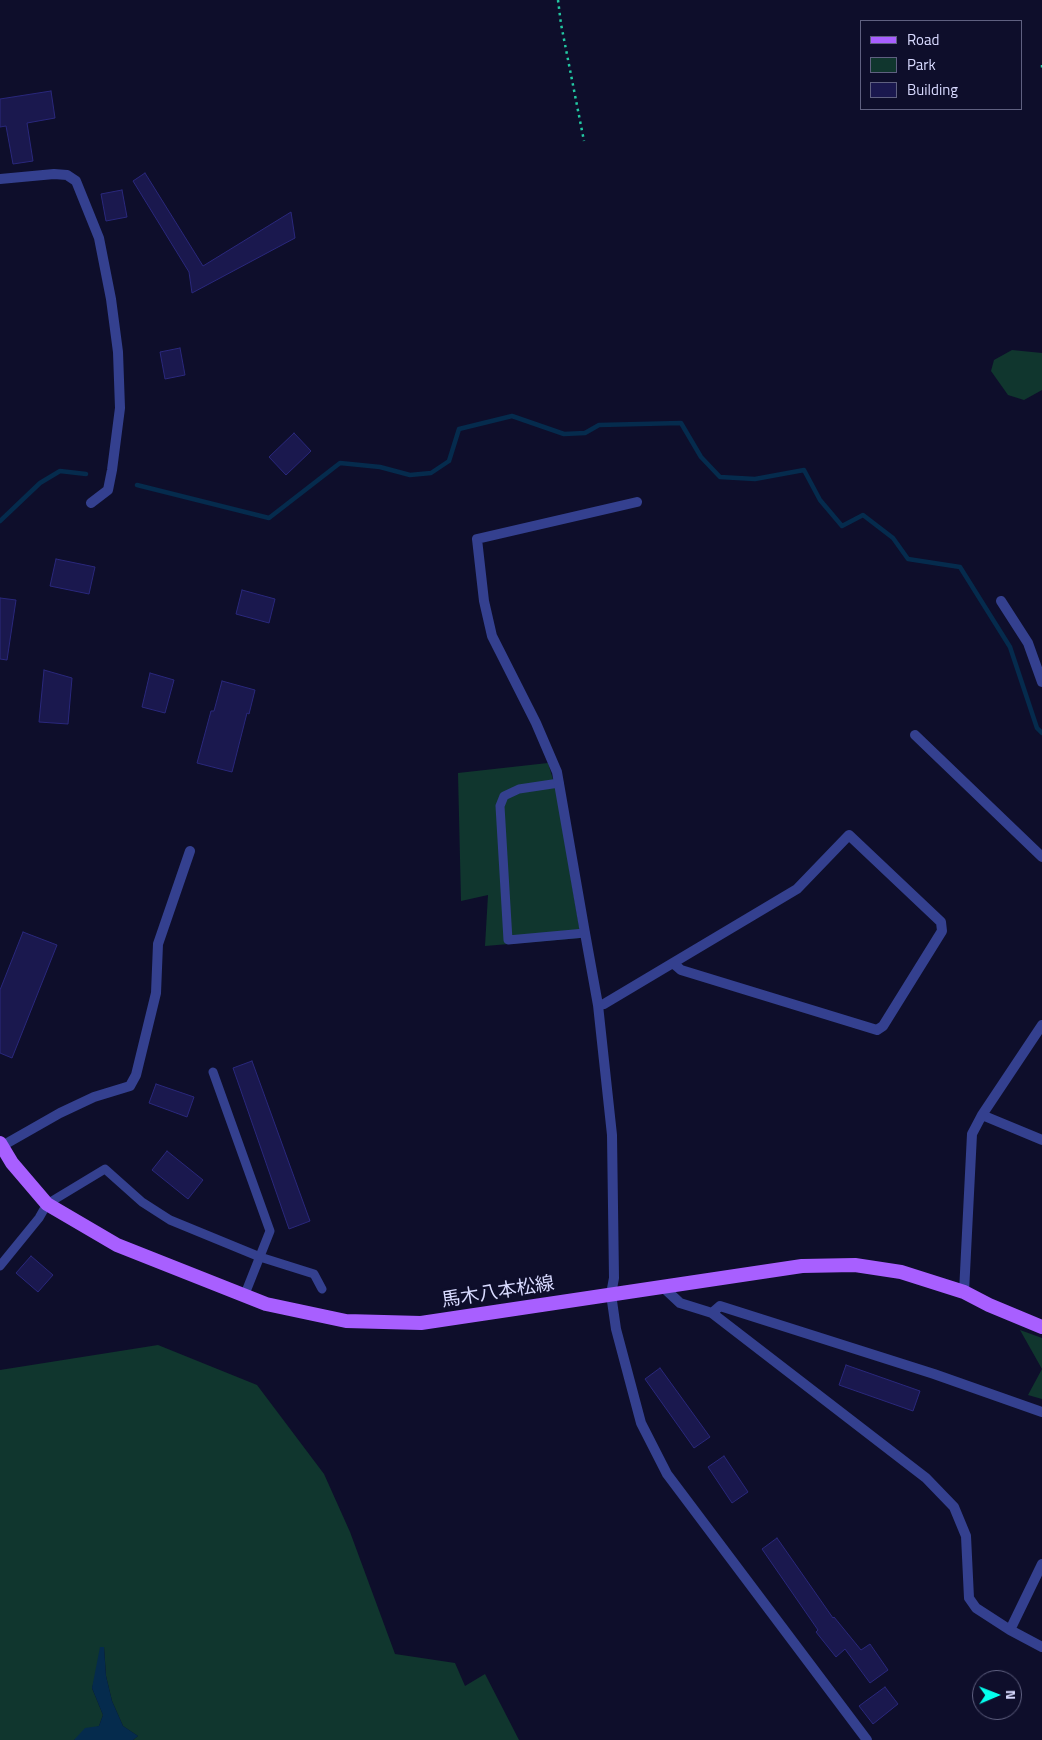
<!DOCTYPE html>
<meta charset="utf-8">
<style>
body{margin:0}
#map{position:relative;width:1042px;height:1740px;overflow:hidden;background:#0e0e2b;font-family:"Titillium Web",sans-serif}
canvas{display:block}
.legend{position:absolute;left:860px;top:20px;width:162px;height:90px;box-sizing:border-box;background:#0e0e2b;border:1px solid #5f6080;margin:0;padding:6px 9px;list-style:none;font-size:15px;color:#d8daff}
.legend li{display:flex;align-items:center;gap:10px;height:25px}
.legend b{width:25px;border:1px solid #5f6080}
.north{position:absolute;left:972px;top:1670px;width:50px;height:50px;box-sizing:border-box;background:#0e0e2b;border:1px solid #5f6080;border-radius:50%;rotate:89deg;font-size:14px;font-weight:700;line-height:20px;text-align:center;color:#d8daff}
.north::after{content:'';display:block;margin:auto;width:18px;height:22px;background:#04ffee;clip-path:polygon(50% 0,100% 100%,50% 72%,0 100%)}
</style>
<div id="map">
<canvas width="1042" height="1740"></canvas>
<ul class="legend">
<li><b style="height:6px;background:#a85fff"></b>Road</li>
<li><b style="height:14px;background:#10362e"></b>Park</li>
<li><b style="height:14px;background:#1a184e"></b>Building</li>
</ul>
<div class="north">N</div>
</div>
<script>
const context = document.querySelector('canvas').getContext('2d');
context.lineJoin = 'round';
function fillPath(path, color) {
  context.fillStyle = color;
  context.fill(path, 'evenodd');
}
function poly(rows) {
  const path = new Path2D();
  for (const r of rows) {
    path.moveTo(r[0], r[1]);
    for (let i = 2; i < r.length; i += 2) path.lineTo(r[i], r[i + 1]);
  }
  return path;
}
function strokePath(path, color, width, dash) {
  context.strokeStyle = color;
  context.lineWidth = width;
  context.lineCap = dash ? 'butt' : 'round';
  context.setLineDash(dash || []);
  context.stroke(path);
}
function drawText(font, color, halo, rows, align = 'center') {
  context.font = font + ' "Titillium Web","Noto Sans JP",sans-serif';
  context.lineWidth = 5;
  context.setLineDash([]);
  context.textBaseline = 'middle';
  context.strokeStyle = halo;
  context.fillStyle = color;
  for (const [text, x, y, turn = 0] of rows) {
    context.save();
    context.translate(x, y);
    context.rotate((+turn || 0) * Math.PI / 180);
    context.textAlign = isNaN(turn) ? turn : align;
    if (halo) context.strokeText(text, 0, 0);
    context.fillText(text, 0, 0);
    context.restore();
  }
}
const green = poly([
 [1012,350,1042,353,1042,390,1024,400,1008,395,991,371,994,360],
 [548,763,556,789,581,938,485,946,488,895,461,901,458,773],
 [1020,1330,1042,1338,1042,1369],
 [158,1345,257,1385,324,1474,350,1532,395,1654,455,1663,465,1686,485,1674,519,1740,133,1740,138,1736,123,1726,112,1701,106,1676,104,1647,92,1688,103,1715,99,1726,74,1740,0,1740,0,1370],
 [1042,1369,1042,1399,1028,1395]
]);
const water = poly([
 [100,1647,104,1647,106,1676,112,1701,123,1726,138,1736,133,1740,74,1740,85,1728,99,1726,103,1715,92,1688]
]);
const stream = poly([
 [137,485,269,518,340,463,380,467,410,475,431,473,449,461,459,429,512,416,564,434,585,433,599,425,681,423,701,457,720,477,755,479,804,470,820,500,842,526,863,515,893,538,908,559,960,567,1010,647,1037,728,1042,733],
 [0,521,40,483,60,471,86,474]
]);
const building = poly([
 [51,91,55,118,27,123,33,161,13,164,6,126,0,127,0,99,51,91],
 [145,173,203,266,291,212,295,238,192,293,189,272,133,181,145,173],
 [122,190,127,217,106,221,101,194,122,190],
 [180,348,185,375,165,379,160,352,180,348],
 [294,433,311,451,286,475,269,457,294,433],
 [56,559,95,567,89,594,50,586,56,559],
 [242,590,275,599,269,623,236,614,242,590],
 [0,598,16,600,7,660,0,659,0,598],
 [44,670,72,678,68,724,39,722,44,670],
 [150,673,174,680,165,713,142,707,150,673],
 [222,681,255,690,249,714,247,713,232,772,197,763,211,711,214,711,222,681],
 [23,932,57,945,12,1058,0,1053,0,990,23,932],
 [252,1061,310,1221,289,1229,233,1068,252,1061],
 [156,1084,194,1097,187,1117,149,1103,156,1084],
 [167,1151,203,1180,188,1199,152,1170,167,1151],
 [31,1256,53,1275,38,1292,16,1273,31,1256],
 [846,1365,920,1391,913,1411,839,1385,846,1365],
 [660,1368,710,1437,694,1448,645,1379,660,1368],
 [724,1456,748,1492,732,1503,708,1467,724,1456],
 [777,1538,833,1618,834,1617,861,1650,870,1644,888,1670,870,1683,845,1649,836,1657,816,1632,818,1630,762,1549,777,1538],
 [885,1687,898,1704,873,1724,859,1706,885,1687]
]);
const path = poly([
 [558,0,561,24,584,141],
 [1042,65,1042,69]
]);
const service = poly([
 [559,783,519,789,504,796,500,806,508,940,585,933],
 [213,1072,270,1231,245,1294],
 [0,1266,39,1218,47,1204,105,1169,142,1202,170,1220,260,1257,314,1274,322,1289]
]);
const minor = poly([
 [637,502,477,539,484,601,492,636,536,723,557,772,585,933,598,1005,612,1135,614,1278,611,1294,616,1329,641,1423,667,1474,867,1740],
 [1001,601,1028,643,1042,682],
 [915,735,1042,857],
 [598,1005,604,1004,797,889,849,835,941,922,942,931,883,1026,877,1030,681,970,673,963],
 [982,1115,1042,1140],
 [2,1146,60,1113,94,1097,130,1086,136,1075,156,993,158,944,190,851],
 [664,1288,680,1303,712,1313,926,1478,954,1507,966,1536,969,1598,976,1608,1010,1630,1042,1647],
 [964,1292,972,1134,982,1115,1042,1025],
 [712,1313,720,1306,934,1374,1042,1412],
 [1010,1630,1042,1564]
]);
const tertiary = poly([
 [0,179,54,174,67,175,76,181,99,238,111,299,118,352,120,408,112,470,108,490,91,503]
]);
const primary = poly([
 [0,1143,12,1163,47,1204,117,1245,266,1304,346,1321,421,1323,802,1266,855,1265,901,1272,964,1292,989,1305,1042,1327]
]);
const streetNames = [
 ["馬木八本松線",498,1293,-9]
];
fillPath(green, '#10362e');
fillPath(water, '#052b4d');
strokePath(stream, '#052b4d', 4.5);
fillPath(building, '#1a184e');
strokePath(building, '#2a287c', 1);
strokePath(path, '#23c8a2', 2.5, [2.5, 4]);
strokePath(service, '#34408f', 9);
strokePath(minor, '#34408f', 10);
strokePath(tertiary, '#34408f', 10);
strokePath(primary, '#a85fff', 14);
drawText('19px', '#d8daff', '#0e0e2b', streetNames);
</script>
